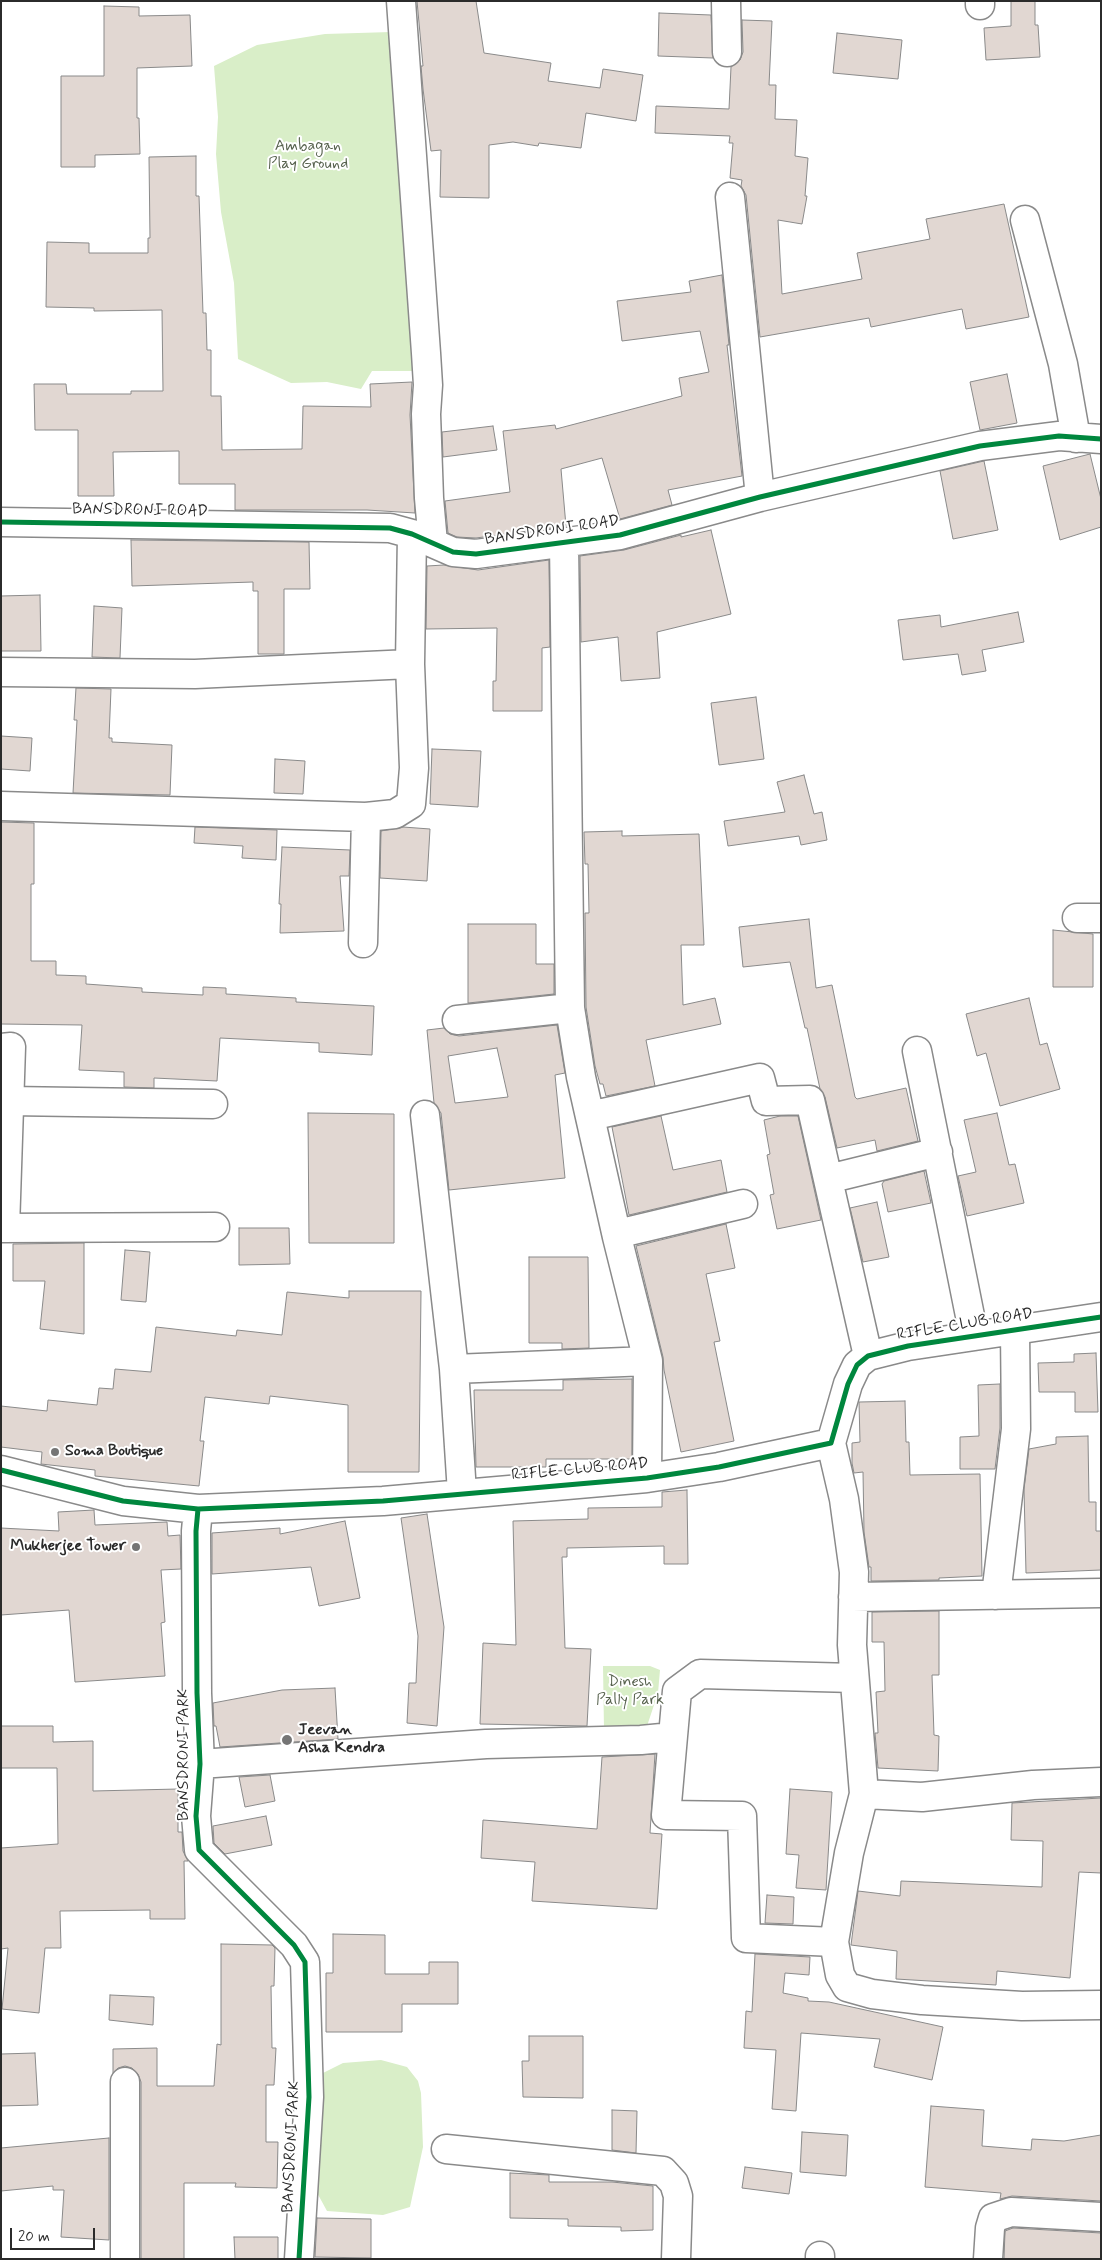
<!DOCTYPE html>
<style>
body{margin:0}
#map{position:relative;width:1102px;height:2260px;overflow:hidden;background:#fff;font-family:Mynerve,sans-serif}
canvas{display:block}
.frame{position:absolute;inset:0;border:2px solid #2b2b2b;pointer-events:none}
.scale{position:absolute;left:10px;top:2228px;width:85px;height:22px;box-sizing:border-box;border:2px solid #2b2b2b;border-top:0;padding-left:6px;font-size:15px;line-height:18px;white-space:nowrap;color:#2b2b2b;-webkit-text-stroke:4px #fff;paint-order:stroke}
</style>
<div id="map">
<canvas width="1102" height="2260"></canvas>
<div class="frame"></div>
<div class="scale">20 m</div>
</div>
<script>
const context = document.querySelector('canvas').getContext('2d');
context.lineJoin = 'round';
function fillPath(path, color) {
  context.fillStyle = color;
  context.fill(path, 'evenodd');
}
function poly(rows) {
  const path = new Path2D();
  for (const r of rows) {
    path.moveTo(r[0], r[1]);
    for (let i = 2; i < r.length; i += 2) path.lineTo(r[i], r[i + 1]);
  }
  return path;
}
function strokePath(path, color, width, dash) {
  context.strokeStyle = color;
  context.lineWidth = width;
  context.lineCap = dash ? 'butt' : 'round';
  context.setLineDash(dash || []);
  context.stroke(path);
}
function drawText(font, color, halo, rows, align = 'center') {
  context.font = font + ' Mynerve,sans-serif';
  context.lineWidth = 4;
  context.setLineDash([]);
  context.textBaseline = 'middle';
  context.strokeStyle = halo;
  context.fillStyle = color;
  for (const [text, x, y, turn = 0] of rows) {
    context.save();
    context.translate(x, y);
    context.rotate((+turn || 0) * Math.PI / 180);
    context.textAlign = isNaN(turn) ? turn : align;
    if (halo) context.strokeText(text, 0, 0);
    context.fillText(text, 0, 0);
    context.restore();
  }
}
const green = poly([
 [391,32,415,371,372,371,361,389,327,382,291,383,238,359,234,283,221,212,216,154,218,117,214,66,257,45,325,34],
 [603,1666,650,1666,660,1670,658,1693,646,1729,604,1730],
 [381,2060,407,2067,418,2081,421,2093,423,2147,410,2207,383,2215,327,2211,315,2189,321,2074,343,2063]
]);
const building = poly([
 [417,1,476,1,484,53,551,63,548,81,600,88,603,69,643,75,636,121,586,113,581,148,539,143,538,146,513,142,489,145,489,198,440,197,441,150,431,151,423,89,421,66,423,66,417,1],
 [1011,1,1035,1,1035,25,1038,25,1040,57,986,60,984,28,1011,26,1011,1],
 [104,6,139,7,139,16,190,15,192,66,137,68,137,118,139,118,140,154,95,155,95,167,61,167,61,76,104,76,104,6],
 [659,13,711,15,713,58,658,56,659,13],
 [742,20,772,21,769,85,776,85,775,119,797,120,795,156,808,158,805,196,807,196,802,224,778,220,782,294,862,279,857,253,930,239,926,219,1004,204,1029,317,966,329,962,309,871,327,869,318,760,337,746,195,741,186,742,180,730,178,733,143,729,143,730,136,655,133,656,106,729,109,731,67,740,60,743,52,742,20],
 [837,33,902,40,898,79,833,73,837,33],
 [196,156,196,196,199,196,203,313,206,313,207,350,211,350,211,396,221,396,222,450,302,449,303,406,371,407,370,384,412,382,410,415,415,513,367,510,235,510,235,484,179,484,179,451,113,452,114,496,78,496,78,430,35,430,34,384,66,384,67,394,131,394,131,391,163,391,162,310,94,311,94,308,46,307,47,242,89,243,89,253,148,253,148,238,150,238,149,157,196,156],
 [722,275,729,345,727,345,742,476,668,490,672,505,620,519,602,458,561,469,566,526,476,538,457,537,448,533,445,501,510,492,503,431,555,425,556,429,682,396,679,378,709,372,700,331,622,341,617,301,691,292,689,281,722,275],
 [1007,374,1017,423,980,430,970,382,1007,374],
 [493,426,497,450,443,457,442,432,493,426],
 [1090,454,1101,499,1101,527,1060,540,1043,466,1090,454],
 [984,461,998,530,953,539,940,471,984,461],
 [711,530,731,614,657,632,660,678,621,681,618,637,581,642,580,556,624,550,681,535,681,537,711,530],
 [131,540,309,542,310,589,284,589,284,654,258,654,258,591,253,591,253,582,132,586,131,540],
 [549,560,550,647,542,648,542,711,493,711,493,681,496,681,497,628,426,629,427,566,444,565,478,570,549,560],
 [40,595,41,651,1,651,1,596,40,595],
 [94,606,122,608,120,658,92,657,94,606],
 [1018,612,1024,642,982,650,986,671,962,675,958,654,903,660,898,620,940,615,941,627,1018,612],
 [76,688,111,689,109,738,112,738,112,742,172,745,170,795,73,793,77,720,74,720,76,688],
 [756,697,764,759,719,765,711,703,756,697],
 [1,736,32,738,30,771,1,769,1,736],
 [432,749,481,751,478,807,430,804,432,749],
 [275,759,305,761,303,794,274,793,275,759],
 [804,775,814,814,822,812,827,840,801,845,799,836,728,846,724,821,785,812,777,782,804,775],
 [1,822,34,823,34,884,31,884,31,961,56,961,56,975,86,976,86,984,142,988,142,992,203,995,203,987,226,988,226,994,296,998,296,1002,374,1006,372,1055,319,1052,319,1043,220,1038,217,1081,154,1078,154,1088,124,1087,124,1072,79,1070,82,1025,1,1024,1,822],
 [195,827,277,830,276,860,242,858,243,846,194,843,195,827],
 [403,827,430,829,427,881,380,878,381,831,403,827],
 [622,831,622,836,699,834,704,945,681,945,683,1005,715,998,721,1024,646,1040,655,1086,606,1096,603,1084,600,1084,595,1066,586,1007,585,913,589,913,588,864,585,864,584,832,622,831],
 [282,847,350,850,349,876,340,876,344,931,280,933,281,904,279,904,282,847],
 [809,919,816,988,832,985,855,1097,857,1099,906,1088,918,1141,877,1151,875,1140,837,1148,825,1097,820,1089,807,1028,805,1028,790,962,743,967,739,927,809,919],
 [468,924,536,924,536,964,554,964,554,994,468,1003,468,924],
 [1053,930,1093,934,1093,987,1053,987,1053,930],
 [1029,998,1040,1045,1047,1043,1060,1089,1000,1106,986,1053,977,1056,966,1014,1029,998],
 [557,1025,565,1073,555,1075,565,1178,449,1190,441,1113,434,1103,427,1030,444,1028,450,1034,459,1036,557,1025],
 [497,1048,508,1097,455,1103,448,1056,497,1048],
 [308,1113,394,1114,394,1243,309,1243,308,1113],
 [997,1113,1009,1165,1015,1164,1024,1203,967,1216,958,1176,976,1172,964,1120,997,1113],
 [661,1116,673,1170,721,1160,727,1192,629,1215,612,1127,661,1116],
 [780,1116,798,1116,821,1220,777,1229,770,1195,774,1194,767,1155,770,1154,764,1120,780,1116],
 [924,1171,931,1203,888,1212,882,1184,884,1181,924,1171],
 [877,1202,889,1257,863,1262,850,1208,877,1202],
 [726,1224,735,1268,706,1274,720,1341,714,1342,734,1441,681,1452,664,1370,663,1357,636,1246,726,1224],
 [239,1228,289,1228,290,1264,239,1265,239,1228],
 [84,1243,84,1334,40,1329,45,1281,13,1281,13,1244,84,1243],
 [125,1250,150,1252,146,1302,121,1300,125,1250],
 [529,1257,588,1257,589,1348,562,1349,562,1343,529,1343,529,1257],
 [349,1291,421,1291,419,1472,348,1472,348,1405,270,1396,269,1404,205,1397,200,1441,204,1441,199,1486,95,1476,95,1470,41,1464,42,1452,1,1447,1,1406,47,1411,48,1400,97,1405,99,1388,113,1389,115,1369,151,1372,156,1327,236,1336,237,1330,282,1335,287,1292,349,1298,349,1291],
 [1096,1353,1098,1412,1075,1412,1075,1392,1039,1392,1038,1363,1074,1362,1074,1354,1096,1353],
 [632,1379,632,1459,546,1459,546,1467,476,1467,474,1390,563,1390,563,1380,632,1379],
 [1000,1384,1000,1428,995,1469,960,1469,960,1437,979,1436,978,1385,1000,1384],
 [905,1401,906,1442,909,1442,910,1475,980,1474,982,1576,939,1578,939,1580,871,1581,871,1567,869,1567,864,1532,863,1472,854,1473,852,1463,852,1443,860,1442,859,1402,905,1401],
 [1088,1436,1089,1502,1096,1502,1096,1531,1101,1531,1101,1570,1026,1573,1024,1489,1029,1449,1056,1444,1056,1437,1088,1436],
 [687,1490,688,1564,664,1564,664,1546,567,1548,567,1557,562,1557,565,1648,591,1649,587,1726,480,1724,483,1643,516,1645,513,1521,588,1519,588,1508,662,1507,662,1492,687,1490],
 [94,1510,95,1525,167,1522,168,1536,180,1535,181,1569,161,1570,165,1622,161,1623,165,1676,75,1682,69,1610,1,1615,1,1528,59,1531,58,1512,94,1510],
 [427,1514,444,1627,437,1726,407,1723,409,1683,416,1683,418,1636,401,1518,427,1514],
 [345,1521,360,1598,319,1606,311,1567,212,1574,212,1533,280,1528,280,1534,345,1521],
 [939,1611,939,1675,932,1675,934,1735,939,1736,938,1771,878,1768,875,1733,878,1733,876,1692,885,1691,884,1642,872,1642,872,1612,939,1611],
 [335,1688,338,1739,220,1747,216,1726,214,1726,213,1703,282,1690,335,1688],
 [1,1726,53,1726,53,1742,93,1741,93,1791,178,1789,178,1832,182,1832,183,1851,188,1861,184,1861,185,1919,150,1919,150,1910,60,1911,61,1948,45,1948,39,2013,2,2009,8,1948,1,1949,1,1848,58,1844,57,1768,1,1768,1,1726],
 [655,1754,650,1833,662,1834,657,1909,532,1901,535,1862,481,1858,483,1820,597,1829,602,1757,655,1754],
 [270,1775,275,1801,245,1807,239,1777,270,1775],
 [790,1789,832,1792,826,1890,796,1888,799,1855,786,1854,790,1789],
 [1101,1798,1101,1873,1079,1872,1070,1978,997,1971,996,1985,896,1979,897,1951,851,1945,858,1891,900,1896,901,1881,1042,1887,1043,1841,1011,1840,1012,1803,1101,1798],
 [266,1816,272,1845,225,1854,214,1843,213,1826,266,1816],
 [767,1895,794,1897,793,1924,765,1923,767,1895],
 [333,1934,385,1935,385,1974,429,1974,429,1962,458,1962,458,2004,402,2004,402,2032,326,2032,326,1973,333,1973,333,1934],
 [221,1944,272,1945,275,1948,274,1986,271,1986,272,2048,276,2048,274,2085,266,2085,266,2142,278,2142,277,2188,235,2187,236,2183,184,2183,184,2259,141,2259,141,2082,138,2074,132,2068,125,2066,118,2068,113,2073,113,2049,157,2048,157,2086,214,2086,217,2044,221,2045,221,1944],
 [755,1954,810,1957,809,1975,785,1973,783,1993,808,1998,808,2001,829,2002,943,2027,932,2080,874,2067,880,2039,801,2033,796,2111,772,2109,776,2050,744,2048,746,2011,752,2012,755,1954],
 [110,1995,154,1997,153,2025,109,2020,110,1995],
 [529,2036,583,2036,583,2098,523,2097,522,2061,529,2061,529,2036],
 [35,2053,38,2105,1,2106,1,2054,35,2053],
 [931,2106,984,2110,982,2146,1031,2150,1032,2139,1064,2141,1101,2135,1101,2201,1012,2196,1000,2199,1001,2193,925,2187,931,2106],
 [612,2110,637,2111,636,2153,612,2150,612,2110],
 [802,2132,848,2135,846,2176,800,2172,802,2132],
 [109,2138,109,2240,61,2237,64,2190,53,2190,53,2186,1,2191,1,2148,109,2138],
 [745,2167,792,2173,789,2194,742,2188,745,2167],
 [510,2173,549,2175,549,2182,612,2182,653,2186,653,2230,621,2231,621,2227,568,2226,568,2219,510,2218,510,2173],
 [317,2218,371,2219,371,2258,315,2257,317,2218],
 [1013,2228,1101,2233,1101,2259,1004,2259,1005,2231,1013,2228],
 [234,2237,278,2237,278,2259,235,2259,234,2237]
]);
const minor = poly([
 [401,1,426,353,428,385,426,414,429,498,433,543],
 [726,1,727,52],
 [980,5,980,1],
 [730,197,760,497],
 [1025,220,1063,364,1076,438],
 [1,522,390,528,412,534,453,552,476,554,620,535,760,497,980,446,1059,436,1101,439],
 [564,542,570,1008],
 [1,672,195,674,410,664],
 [1,806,366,817,395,814,411,804,414,768,410,664,412,534],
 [1077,918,1101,918],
 [363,943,366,817],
 [457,1020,570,1008,581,1077,617,1237,648,1361,647,1478],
 [1,1048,11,1047,5,1228],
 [917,1051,974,1336],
 [9,1101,213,1104],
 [425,1115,454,1369],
 [590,1116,760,1078,766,1101,810,1100,868,1356],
 [828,1179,938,1152],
 [1,1228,215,1227],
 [617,1234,743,1204],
 [831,1443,844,1499,854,1572,852,1645,864,1794,922,1797,1033,1785,1101,1782],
 [1,1470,123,1501,198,1509,383,1501,647,1478,719,1467,831,1443,848,1384,857,1365,868,1356,908,1346,1101,1317],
 [462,1493,454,1369,648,1361],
 [198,1509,196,1531,197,1693,200,1764,196,1816,199,1850,294,1945,305,1962,309,2097,299,2259],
 [996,1595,1016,1429,1015,1330],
 [853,1597,1101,1593],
 [200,1764,486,1744,641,1740,672,1737],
 [864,1794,849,1853,834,1942,840,1975,847,1987,872,1994,922,2000,1022,2006,1101,2005],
 [834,1942,746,1938,742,1816,666,1815,677,1691,700,1674,854,1678],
 [446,2149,663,2171,674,2183,678,2196,676,2259],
 [125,2259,125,2082],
 [820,2259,820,2256],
 [988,2259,990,2228,993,2218,1011,2212,1101,2217]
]);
const cycleway = poly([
 [1,522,390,528,412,534,453,552,476,554,620,535,760,497,980,446,1059,436,1101,439],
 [1,1470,123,1501,198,1509,383,1501,647,1478,719,1467,831,1443,848,1384,857,1365,868,1356,908,1346,1101,1317],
 [198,1509,196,1531,197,1693,200,1764,196,1816,199,1850,294,1945,305,1962,309,2097,299,2259]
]);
const markers = [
 [55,1452,5,"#757575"],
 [136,1547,5,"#757575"],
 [287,1740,6,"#757575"]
];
const parkNames = [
 ["Ambagan",308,147],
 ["Play Ground",308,165],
 ["Dinesh",630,1683],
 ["Pally Park",630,1701]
];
const streetNames = [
 ["BANSDRONI ROAD",140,511,1],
 ["BANSDRONI ROAD",552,531,-8],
 ["RIFLE CLUB ROAD",965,1325,-9],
 ["RIFLE CLUB ROAD",580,1470,-5],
 ["BANSDRONI PARK",185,1755,-90],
 ["BANSDRONI PARK",292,2147,-87]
];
const poiNames = [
 ["Soma Boutique",65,1452],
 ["Mukherjee Tower",126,1547,"right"],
 ["Jeevan",298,1731],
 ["Asha Kendra",298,1749]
];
fillPath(green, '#d9eec8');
fillPath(building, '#e1d7d2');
strokePath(building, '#8a8a8a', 1);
strokePath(minor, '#8a8a8a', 31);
strokePath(minor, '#fff', 28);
strokePath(cycleway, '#00873e', 5);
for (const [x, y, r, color] of markers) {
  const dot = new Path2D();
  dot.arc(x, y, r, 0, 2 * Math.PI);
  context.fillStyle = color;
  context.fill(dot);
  strokePath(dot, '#fff', 2);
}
drawText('16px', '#56614d', '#fff', parkNames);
drawText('16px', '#2b2b2b', '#fff', streetNames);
drawText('bold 16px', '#2b2b2b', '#fff', poiNames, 'left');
</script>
